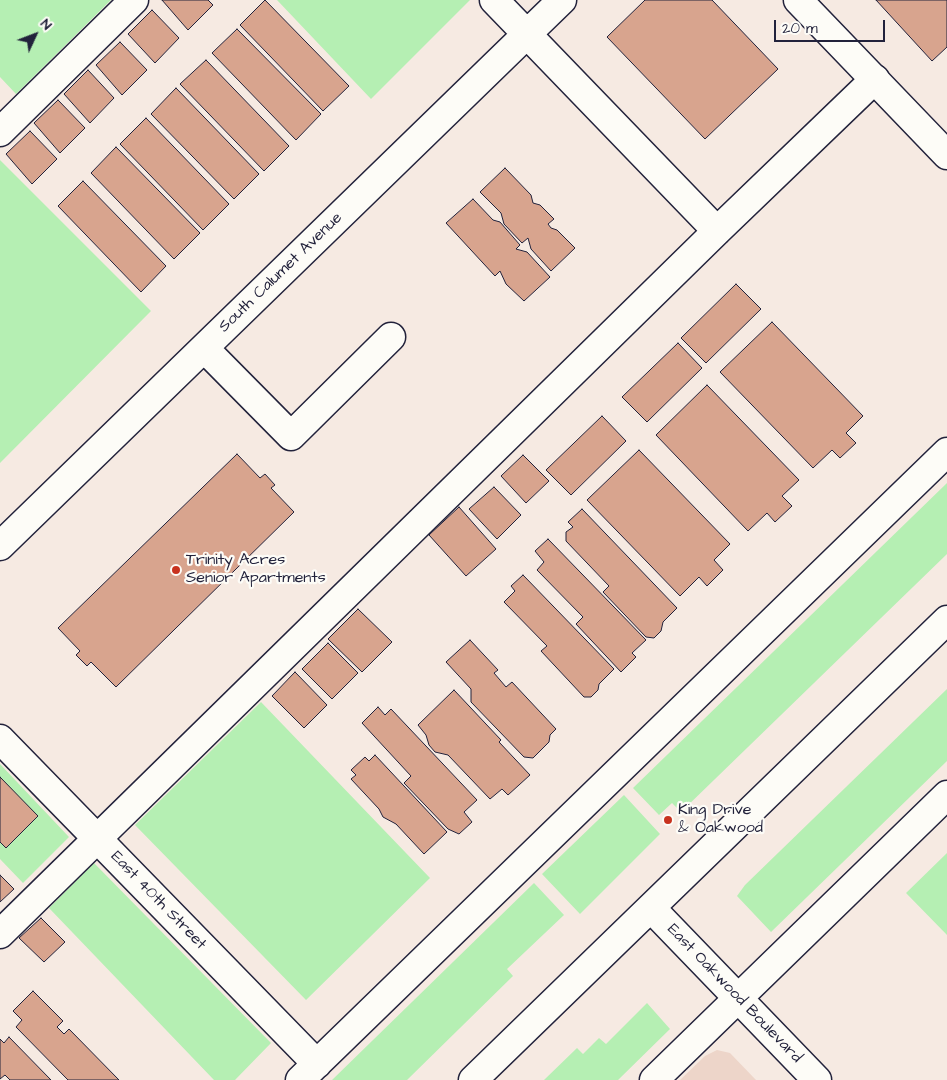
<!DOCTYPE html>
<style>
body{margin:0}
#map{position:relative;width:947px;height:1080px;overflow:hidden;background:#f6eae2;font-family:"Architects Daughter",sans-serif}
canvas{display:block}
.north{position:absolute;left:10px;top:10px;width:50px;height:50px;-webkit-text-stroke:4px #fdfcf7;paint-order:stroke;rotate:47deg;font-size:14px;font-weight:700;line-height:20px;text-align:center;color:#22223b}
.north::after{content:'';display:block;margin:auto;width:18px;height:22px;background:#22223b;clip-path:polygon(50% 0,100% 100%,50% 72%,0 100%)}
.scale{position:absolute;left:774px;top:20px;width:111px;height:22px;box-sizing:border-box;border:2px solid #22223b;border-top:0;padding-left:6px;font-size:15px;line-height:18px;white-space:nowrap;color:#22223b;-webkit-text-stroke:4px #fdfcf7;paint-order:stroke}
</style>
<div id="map">
<canvas width="947" height="1080"></canvas>
<div class="north">N</div>
<div class="scale">20 m</div>
</div>
<script>
const context = document.querySelector('canvas').getContext('2d');
context.lineJoin = 'round';
function fillPath(path, color) {
  context.fillStyle = color;
  context.fill(path, 'evenodd');
}
function poly(rows) {
  const path = new Path2D();
  for (const r of rows) {
    path.moveTo(r[0], r[1]);
    for (let i = 2; i < r.length; i += 2) path.lineTo(r[i], r[i + 1]);
  }
  return path;
}
function strokePath(path, color, width, dash) {
  context.strokeStyle = color;
  context.lineWidth = width;
  context.lineCap = dash ? 'butt' : 'round';
  context.setLineDash(dash || []);
  context.stroke(path);
}
function drawText(font, color, halo, rows, align = 'center') {
  context.font = font + ' "Architects Daughter",sans-serif';
  context.lineWidth = 4.5;
  context.setLineDash([]);
  context.textBaseline = 'middle';
  context.strokeStyle = halo;
  context.fillStyle = color;
  for (const [text, x, y, turn = 0] of rows) {
    context.save();
    context.translate(x, y);
    context.rotate((+turn || 0) * Math.PI / 180);
    context.textAlign = isNaN(turn) ? turn : align;
    if (halo) context.strokeText(text, 0, 0);
    context.fillText(text, 0, 0);
    context.restore();
  }
}
const built = poly([
 [717,1050,730,1053,756,1080,680,1080,705,1056]
]);
const green = poly([
 [0,0,111,0,16,94,0,77],
 [277,0,470,0,371,99],
 [0,160,151,311,0,463],
 [947,483,947,554,681,812,672,803,659,815,633,788],
 [947,689,947,761,771,932,737,896,745,885],
 [261,702,430,878,306,1000,135,825],
 [0,764,69,837,23,883,0,859],
 [624,795,660,834,580,914,542,874],
 [947,853,947,935,906,893],
 [94,863,271,1043,235,1080,214,1080,49,908],
 [534,883,564,915,507,969,513,976,407,1080,332,1080],
 [647,1003,670,1029,618,1080,544,1080,577,1048,583,1054,599,1038,606,1044]
]);
const building = poly([
 [162,0,208,0,213,5,188,30,162,0],
 [265,0,349,86,323,111,240,25,265,0],
 [645,0,712,0,778,69,705,139,607,37,645,0],
 [876,0,947,0,947,47,932,61,876,0],
 [152,10,179,38,155,63,128,34,152,10],
 [237,29,321,114,296,140,212,53,237,29],
 [120,42,147,70,122,95,96,65,120,42],
 [206,60,289,146,264,171,180,84,206,60],
 [88,70,114,98,90,123,64,94,88,70],
 [176,88,259,174,234,199,151,114,176,88],
 [58,100,85,128,60,153,34,123,58,100],
 [146,118,229,204,203,230,120,144,146,118],
 [30,131,57,159,32,184,6,154,30,131],
 [116,147,200,233,174,259,91,173,116,147],
 [505,168,531,195,533,203,540,205,554,219,548,224,551,228,557,230,575,248,551,271,531,249,528,238,522,243,504,224,501,213,480,192,505,168],
 [83,181,166,266,141,292,58,206,83,181],
 [473,199,493,220,500,222,520,245,516,249,527,252,550,277,524,301,506,284,500,271,495,276,446,223,473,199],
 [736,284,761,309,706,363,681,338,736,284],
 [772,322,863,416,846,433,856,443,840,458,832,450,813,468,720,372,772,322],
 [678,343,702,368,647,422,622,397,678,343],
 [707,385,799,480,782,496,792,506,775,522,767,513,748,531,656,435,707,385],
 [602,416,626,441,571,495,546,470,602,416],
 [639,450,730,544,714,560,723,570,707,586,699,577,680,596,587,500,639,450],
 [237,454,260,478,265,474,275,485,271,488,294,512,116,687,91,662,87,666,76,655,80,651,58,628,237,454],
 [523,455,549,481,526,503,501,476,523,455],
 [494,487,521,515,497,539,469,509,494,487],
 [459,507,496,549,466,576,429,535,459,507],
 [582,509,677,608,663,622,661,631,654,638,646,637,603,592,609,586,566,541,566,532,573,527,568,522,582,509],
 [548,539,646,640,632,653,636,657,621,672,576,624,583,617,537,570,544,562,535,551,548,539],
 [523,575,614,669,599,684,598,690,591,697,584,697,541,651,547,646,504,602,515,591,511,586,523,575],
 [358,609,392,642,362,672,328,639,358,609],
 [470,640,498,670,494,673,506,687,512,682,556,729,550,735,549,742,533,758,524,757,471,702,471,689,446,662,470,640],
 [328,643,358,673,332,699,302,669,328,643],
 [295,672,327,705,304,728,272,696,295,672],
 [454,690,501,740,499,742,530,775,508,795,502,789,490,799,448,755,435,752,429,745,426,735,418,725,454,690],
 [378,707,385,715,391,709,477,800,464,812,472,822,459,834,448,829,404,783,411,776,362,723,378,707],
 [375,755,447,832,424,854,396,824,383,817,379,809,351,779,356,775,351,770,365,757,369,761,375,755],
 [0,777,38,816,6,848,0,842,0,777],
 [0,875,14,889,0,902,0,875],
 [41,918,65,942,44,962,19,938,41,918],
 [33,991,63,1021,57,1027,64,1034,69,1029,119,1080,68,1080,16,1027,22,1020,13,1011,33,991],
 [9,1037,51,1080,10,1080,5,1075,0,1079,0,1039,4,1043,9,1037]
]);
const minor = poly([
 [494,0,717,231],
 [0,132,134,0],
 [204,348,291,436,391,337],
 [0,546,562,0],
 [0,739,317,1064],
 [651,908,817,1080],
 [0,934,717,231,875,79],
 [300,1080,947,452],
 [473,1080,947,620],
 [654,1080,947,795]
]);
const major = poly([
 [798,0,947,155]
]);
const markers = [
 [176,570,5,"#c8321e"],
 [668,820,5,"#c8321e"]
];
const streetNames = [
 ["South Calumet Avenue",281,273,-44],
 ["East 40th Street",158,901,46],
 ["East Oakwood Boulevard",734,994,46]
];
const poiNames = [
 ["Trinity Acres",186,561],
 ["Senior Apartments",186,579],
 ["King Drive",678,811],
 ["& Oakwood",678,829]
];
fillPath(built, '#edd5c9');
fillPath(green, '#b5efb3');
fillPath(building, '#d8a48e');
strokePath(building, '#22223b', 1);
strokePath(minor, '#22223b', 31);
strokePath(major, '#22223b', 31);
strokePath(minor, '#fdfcf7', 28);
strokePath(major, '#fdfcf7', 28);
for (const [x, y, r, color] of markers) {
  const dot = new Path2D();
  dot.arc(x, y, r, 0, 2 * Math.PI);
  context.fillStyle = color;
  context.fill(dot);
  strokePath(dot, '#fdfcf7', 2);
}
drawText('16px', '#22223b', '#fdfcf7', streetNames);
drawText('16px', '#22223b', '#fdfcf7', poiNames, 'left');
</script>
